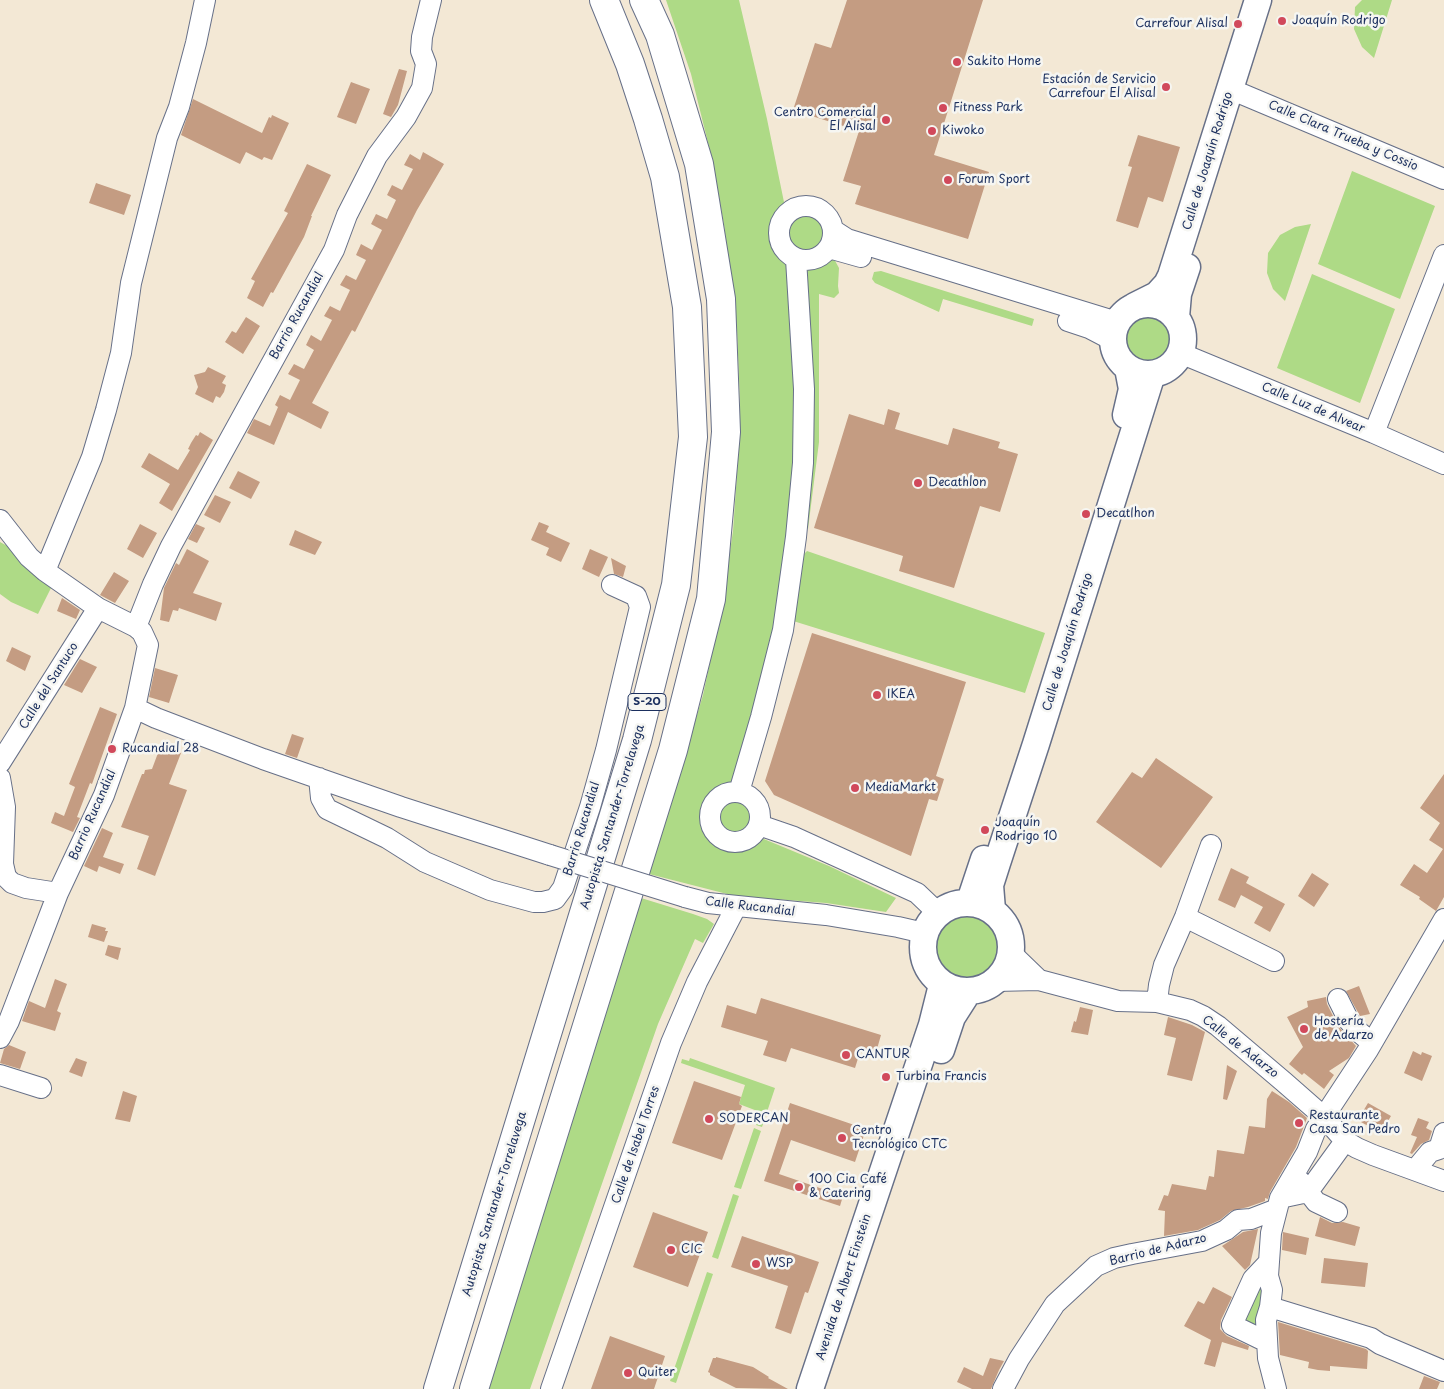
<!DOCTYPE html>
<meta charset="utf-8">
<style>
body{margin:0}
canvas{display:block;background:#f3e8d5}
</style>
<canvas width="1444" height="1389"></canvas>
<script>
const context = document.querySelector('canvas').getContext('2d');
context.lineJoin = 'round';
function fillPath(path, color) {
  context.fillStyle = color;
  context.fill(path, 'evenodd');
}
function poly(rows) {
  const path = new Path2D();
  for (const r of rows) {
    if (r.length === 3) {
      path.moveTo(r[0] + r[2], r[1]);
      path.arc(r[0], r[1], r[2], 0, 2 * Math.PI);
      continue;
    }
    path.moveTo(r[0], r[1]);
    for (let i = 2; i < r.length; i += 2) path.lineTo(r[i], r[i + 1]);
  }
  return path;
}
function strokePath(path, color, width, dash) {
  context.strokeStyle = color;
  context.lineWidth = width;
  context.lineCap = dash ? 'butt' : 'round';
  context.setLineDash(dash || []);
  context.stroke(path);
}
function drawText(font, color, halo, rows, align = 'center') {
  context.font = font + ' "Playpen Sans",sans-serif';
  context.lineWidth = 5;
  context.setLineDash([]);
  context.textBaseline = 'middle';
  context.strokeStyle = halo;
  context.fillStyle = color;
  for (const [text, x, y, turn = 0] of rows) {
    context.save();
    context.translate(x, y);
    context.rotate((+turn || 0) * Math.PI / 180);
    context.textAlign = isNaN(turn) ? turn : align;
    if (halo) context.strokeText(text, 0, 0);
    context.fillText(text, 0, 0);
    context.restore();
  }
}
const green = poly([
 [666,0,739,0,767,119,785,207,772,230,774,249,786,264,796,377,798,429,779,612,731,789,718,793,706,809,705,814,708,833,721,844,738,848,759,837,829,866,896,898,886,912,826,903,735,896,649,874,703,695,721,611,733,531,739,444,740,402,737,330,724,225,713,163,691,74],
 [1362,0,1392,0,1374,58,1362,47,1354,29,1355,7],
 [1352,171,1435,206,1400,299,1318,264],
 [806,233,17],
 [1311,224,1285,301,1273,289,1267,273,1268,253,1280,235,1295,227],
 [833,257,839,268,838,286,839,293,834,298,819,294,819,442,808,529,804,524,805,273,809,269,822,265],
 [881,271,1034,319,1032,326,943,299,939,312,875,283,872,279,874,272],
 [1312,274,1395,309,1360,403,1277,368],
 [1146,339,25],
 [0,542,9,547,37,577,51,588,38,614,11,602,0,594],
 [807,551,1045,633,1025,693,790,620,800,558],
 [736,817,16],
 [641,898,693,914,707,919,714,924,703,943,695,939,658,1024,530,1389,489,1389],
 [967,945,36],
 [690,1058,775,1088,762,1127,756,1125,760,1112,739,1104,745,1085,681,1063,682,1059,689,1061],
 [754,1128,761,1131,741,1189,734,1187],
 [733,1194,739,1196,718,1259,712,1257],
 [707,1272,713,1274,676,1383,670,1381],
 [1258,1286,1262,1288,1260,1336,1239,1324]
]);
const building = poly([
 [847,0,983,0,934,155,989,172,968,239,855,204,861,186,843,181,859,131,793,110,815,43,831,48],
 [399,69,407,71,398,105,391,117,383,114],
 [351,82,370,89,356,124,337,117],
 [193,99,262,133,269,117,271,118,272,115,289,123,272,160,264,157,262,160,246,152,240,164,181,135],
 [1138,135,1180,147,1163,202,1148,197,1138,228,1116,221,1132,167,1128,166],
 [423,152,444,164,417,210,355,332,352,330,312,403,329,412,321,429,288,412,274,445,247,433,254,419,270,426,278,407,275,405,280,395,290,400,300,380,288,374,294,364,304,369,314,350,306,345,311,335,321,341,332,320,324,316,330,306,340,311,350,290,340,285,346,275,356,280,366,260,356,255,361,244,372,250,382,230,371,224,376,214,387,219,396,200,387,195,392,185,402,190,413,169,404,165,410,154,420,160],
 [307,164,331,175,311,216,312,216,304,237,273,293,271,292,263,307,247,298,255,281,251,279,288,213,284,211],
 [96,183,131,195,124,215,89,203],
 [246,317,260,326,243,354,225,342,232,331,236,333],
 [208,367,226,376,222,383,226,385,224,392,220,398,216,396,213,403,195,394,198,387,194,375,205,372],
 [888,409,900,413,895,429,948,445,953,428,1000,442,998,448,1018,454,1000,512,980,506,954,588,899,571,903,556,814,528,849,414,884,425],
 [200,432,213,440,172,511,159,503,170,484,141,467,149,453,178,470,190,450,188,449,191,443,196,435,198,436],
 [238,471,260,482,251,499,229,488],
 [215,495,231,502,220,523,204,515],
 [539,522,549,526,546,532,570,543,561,562,546,555,549,548,531,540],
 [140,524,157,533,143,558,127,549],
 [196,524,205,528,197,543,188,539],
 [295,530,322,542,315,555,289,545],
 [187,549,209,561,193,593,222,603,216,621,179,608,178,611,173,610,169,622,160,620,164,588,176,563,179,565],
 [590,549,608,557,599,577,582,569],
 [611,558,626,566,623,577,614,574],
 [114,572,129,581,115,603,100,595],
 [62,598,80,610,76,619,57,611],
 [812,633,966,682,936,776,944,779,937,801,929,799,911,856,774,795,765,781],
 [12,647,31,656,25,671,6,661],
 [80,659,97,667,82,693,64,685],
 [155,668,178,675,169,703,149,697],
 [100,707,117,714,92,784,90,783,77,817,80,818,73,832,51,823,55,812,64,816,75,787,69,784],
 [292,734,304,738,297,758,285,754],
 [161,745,181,753,169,784,187,790,155,876,137,869,149,836,121,827,142,774,144,774,145,770,152,769],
 [1156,758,1213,797,1161,868,1096,822,1132,772,1142,778],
 [1444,774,1444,897,1436,911,1419,899,1420,897,1400,885,1414,864,1427,873,1443,849,1429,840,1440,823,1420,808],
 [102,828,113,833,103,857,124,864,120,874,99,866,97,872,84,866],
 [1231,868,1249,877,1246,883,1285,904,1270,932,1254,923,1263,907,1241,895,1235,908,1218,900],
 [1312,873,1329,884,1314,907,1298,896],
 [92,924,106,928,105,931,108,931,104,942,88,937],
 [108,945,121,948,118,960,105,955],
 [55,979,67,984,57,1011,61,1013,55,1031,22,1021,29,1001,45,1008],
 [1359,986,1370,1014,1360,1016,1346,991],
 [1326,997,1327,1004,1338,1026,1356,1046,1349,1058,1329,1071,1334,1075,1324,1089,1304,1073,1302,1075,1289,1064,1303,1047,1287,1017,1308,1007,1307,1001],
 [761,998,881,1035,875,1056,860,1052,855,1068,791,1048,786,1062,763,1055,768,1041,721,1027,727,1005,756,1014],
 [1080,1007,1093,1010,1088,1035,1071,1032,1074,1021,1076,1022],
 [1168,1017,1192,1025,1205,1032,1192,1081,1167,1075,1176,1038,1164,1035],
 [9,1045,26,1052,20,1069,0,1063,4,1049],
 [1413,1051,1421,1055,1422,1052,1432,1056,1422,1081,1404,1073],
 [76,1058,87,1062,82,1077,69,1072],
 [1227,1065,1237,1071,1227,1100,1223,1099],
 [694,1081,741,1097,739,1104,742,1106,722,1160,672,1143],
 [123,1091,137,1096,130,1122,115,1119],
 [1272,1091,1289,1102,1307,1118,1296,1147,1270,1192,1268,1199,1265,1198,1265,1201,1248,1207,1231,1211,1220,1220,1198,1230,1164,1236,1165,1211,1158,1210,1164,1195,1168,1196,1172,1184,1206,1190,1209,1176,1214,1177,1217,1150,1244,1154,1249,1126,1265,1128,1267,1099],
 [790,1103,866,1129,855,1162,791,1140,779,1174,843,1196,840,1206,764,1181],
 [1368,1103,1391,1116,1381,1133,1361,1122,1365,1115,1362,1113],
 [1418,1118,1429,1122,1426,1128,1432,1131,1429,1140,1421,1144,1412,1154,1410,1153,1417,1137,1411,1135],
 [653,1212,708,1232,688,1287,633,1267],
 [1320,1217,1332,1223,1343,1222,1360,1227,1355,1246,1315,1236],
 [1258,1229,1250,1265,1245,1270,1222,1246,1243,1232],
 [1283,1232,1309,1238,1306,1255,1282,1250],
 [742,1236,819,1262,808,1293,805,1292,791,1334,775,1328,788,1286,731,1267],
 [1324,1258,1368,1263,1365,1287,1321,1283],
 [1213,1287,1232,1297,1221,1320,1220,1329,1227,1336,1249,1346,1248,1350,1222,1342,1215,1367,1204,1364,1211,1340,1184,1326,1198,1301,1204,1304],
 [1278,1322,1366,1349,1368,1351,1367,1369,1330,1366,1330,1371,1318,1370,1308,1368,1309,1362,1280,1355],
 [610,1336,665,1356,654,1389,591,1389],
 [716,1357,753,1367,769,1377,768,1378,788,1389,736,1388,710,1375,710,1373,708,1372,713,1358,716,1358],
 [990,1358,1004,1361,999,1370,991,1389,972,1389,957,1382,964,1367,983,1376],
 [1424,1376,1440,1382,1437,1389,1419,1389]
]);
const minor = poly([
 [1242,94,1444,179],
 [806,233,27],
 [833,230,847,239,1117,322],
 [829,248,861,257],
 [1068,321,1089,328,1112,340],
 [1180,353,1374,433,1444,464],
 [1374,433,1444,255],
 [0,520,29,557,45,571,98,608,136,627,142,632,148,645,135,708,104,795,58,893,9,1021,0,1038],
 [45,571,92,457,106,410,121,353,131,283,167,138,179,107,196,43,205,0],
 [136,627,153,584,171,546,334,250,347,215,377,156,406,117,422,88,426,64,421,51,422,37,431,0],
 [135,708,156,718,263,759,401,807,550,855],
 [0,763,98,608],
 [0,778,5,807,3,864,6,877,12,883,26,888,58,893],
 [319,778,321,798,327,809,387,838,425,862,490,890,534,902,543,902,555,899,563,888,590,807,606,750,640,607,636,596,612,585],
 [735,817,25],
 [739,792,761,717,783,630,796,537,803,463,804,389,796,259],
 [759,825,794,837,917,893,938,913],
 [685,897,708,903,826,915,898,927,924,933],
 [1185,917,1274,961],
 [1011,953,1039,980],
 [995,981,1039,980,1118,1001,1157,1002,1190,1010,1203,1016,1218,1026,1284,1082,1324,1117,1345,1141,1357,1148,1373,1155,1444,1181],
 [1338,999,1349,1021,1359,1032,1372,1043],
 [1157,1002,1159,985,1164,965,1185,917,1211,845],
 [0,1075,41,1088],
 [1415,1170,1430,1152,1439,1149,1444,1133],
 [1300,1181,1316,1202,1337,1212],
 [1280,1198,1308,1192,1345,1141],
 [1270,1307,1371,1338,1380,1344,1444,1371],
 [1267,1342,1232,1325,1253,1279,1269,1262],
 [551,1389,671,1043,697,982,736,907],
 [1003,1389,1019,1359,1055,1304,1096,1266,1114,1258,1132,1254,1202,1241,1226,1230,1238,1220,1251,1219,1277,1209],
 [1276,1389,1268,1358,1266,1320,1270,1307,1272,1290,1268,1276,1271,1233,1280,1198,1307,1152,1316,1129,1368,1050,1444,919]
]);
const major = poly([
 [1148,339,35],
 [1135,306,1157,295,1167,284,1171,276,1258,0],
 [1176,317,1178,294,1187,267],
 [1126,415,1132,389,1128,368],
 [970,901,984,859],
 [967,947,44],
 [992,910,990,885,997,863,1036,744,1152,374],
 [941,1050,952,1017,968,992],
 [810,1389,932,1025,942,985]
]);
const highway = poly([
 [438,1389,637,740,676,585,693,437,687,307,665,177,648,119,630,64,604,0],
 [474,1389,673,750,711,599,726,432,721,299,699,164,660,35,644,0]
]);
const minorBridge = poly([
 [550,855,685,897]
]);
const markers = [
 [1282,21,5,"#d1495b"],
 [1238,24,5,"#d1495b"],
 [957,62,5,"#d1495b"],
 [1166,87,5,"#d1495b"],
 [943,108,5,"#d1495b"],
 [886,120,5,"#d1495b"],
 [932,131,5,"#d1495b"],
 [948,180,5,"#d1495b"],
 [918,483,5,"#d1495b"],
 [1086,514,5,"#d1495b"],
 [877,695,5,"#d1495b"],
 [112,749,5,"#d1495b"],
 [855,788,5,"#d1495b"],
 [985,830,5,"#d1495b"],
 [1304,1029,5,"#d1495b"],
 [846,1055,5,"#d1495b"],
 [886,1077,5,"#d1495b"],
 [709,1119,5,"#d1495b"],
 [1299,1123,5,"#d1495b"],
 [842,1138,5,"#d1495b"],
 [799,1187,5,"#d1495b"],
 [671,1250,5,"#d1495b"],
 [756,1264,5,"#d1495b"],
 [628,1373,5,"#d1495b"]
];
const shields = [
 [647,702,38]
];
const shieldNames = [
 ["S-20",647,702]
];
const poiNames = [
 ["Joaquín Rodrigo",1292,21],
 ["Carrefour Alisal",1228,24,"right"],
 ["Sakito Home",967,62],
 ["Estación de Servicio",1156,80,"right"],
 ["Carrefour El Alisal",1156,94,"right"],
 ["Fitness Park",953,108],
 ["Centro Comercial",876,113,"right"],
 ["El Alisal",876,127,"right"],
 ["Kiwoko",942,131],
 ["Forum Sport",958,180],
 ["Decathlon",928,483],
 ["Decatlhon",1096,514],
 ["IKEA",887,695],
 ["Rucandial 28",122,749],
 ["MediaMarkt",865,788],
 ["Joaquín",995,823],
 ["Rodrigo 10",995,837],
 ["Hostería",1314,1022],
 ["de Adarzo",1314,1036],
 ["CANTUR",856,1055],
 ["Turbina Francis",896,1077],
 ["Restaurante",1309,1116],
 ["Casa San Pedro",1309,1130],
 ["SODERCAN",719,1119],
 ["Centro",852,1131],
 ["Tecnológico CTC",852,1145],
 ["100 Cia Café",809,1180],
 ["& Catering",809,1194],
 ["CIC",681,1250],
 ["WSP",766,1264],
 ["Quiter",638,1373]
];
const streetNames = [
 ["Calle Clara Trueba y Cossio",1343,136,23],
 ["Calle de Joaquín Rodrigo",1208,161,-73],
 ["Barrio Rucandial",297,316,-61],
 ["Calle Luz de Alvear",1313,408,23],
 ["Calle de Joaquín Rodrigo",1068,642,-73],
 ["Calle del Santuco",49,686,-58],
 ["Barrio Rucandial",93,815,-66],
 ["Autopista Santander-Torrelavega",613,817,-73],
 ["Barrio Rucandial",582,829,-73],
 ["Calle Rucandial",750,907,7],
 ["Calle de Adarzo",1240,1047,38],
 ["Calle de Isabel Torres",636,1145,-71],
 ["Autopista Santander-Torrelavega",495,1204,-73],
 ["Barrio de Adarzo",1158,1250,-14],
 ["Avenida de Albert Einstein",844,1287,-72]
];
fillPath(green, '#aeda86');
fillPath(building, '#c49c82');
strokePath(minor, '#677088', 22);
strokePath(major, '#677088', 29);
strokePath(highway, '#677088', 30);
strokePath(minor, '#fff', 20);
strokePath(major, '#fff', 26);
strokePath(highway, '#fff', 28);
strokePath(minorBridge, '#677088', 22, []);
strokePath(minorBridge, '#fff', 20);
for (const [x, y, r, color] of markers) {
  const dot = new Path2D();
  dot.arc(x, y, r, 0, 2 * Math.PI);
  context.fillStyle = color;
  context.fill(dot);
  strokePath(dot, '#f6f6f2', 2);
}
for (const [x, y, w] of shields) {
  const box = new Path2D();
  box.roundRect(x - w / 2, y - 8.5, w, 17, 4);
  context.fillStyle = '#f6f6f2';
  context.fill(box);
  strokePath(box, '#1b2f5e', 1);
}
drawText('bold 11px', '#1b2f5e', null, shieldNames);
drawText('12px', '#1b2f5e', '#f6f6f2', poiNames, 'left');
drawText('12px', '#1b2f5e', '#f6f6f2', streetNames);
</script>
